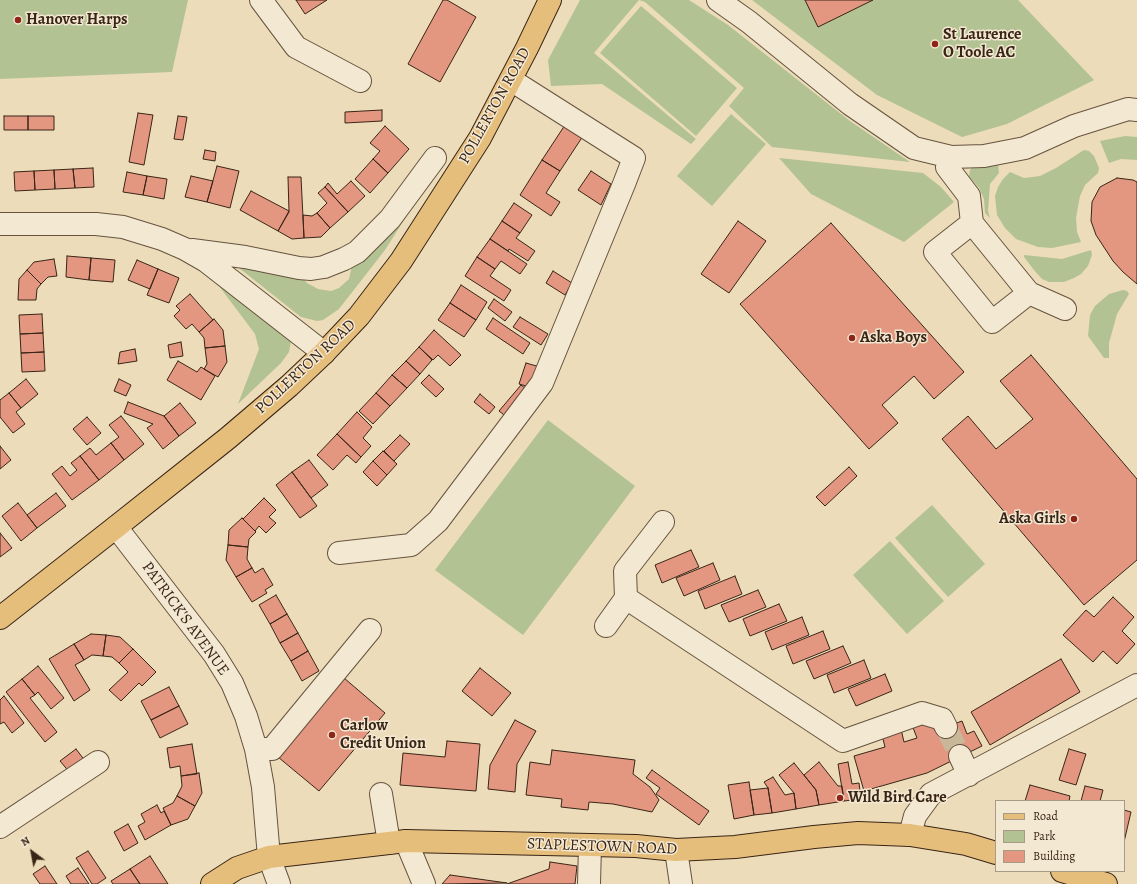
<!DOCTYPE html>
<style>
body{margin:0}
#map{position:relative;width:1137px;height:884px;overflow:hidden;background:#ecdcb9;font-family:Alegreya,serif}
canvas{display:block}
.legend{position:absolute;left:995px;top:800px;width:130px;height:72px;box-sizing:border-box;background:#f3e8d2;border:1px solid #a99a87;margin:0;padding:5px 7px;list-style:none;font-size:12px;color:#392516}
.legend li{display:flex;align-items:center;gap:8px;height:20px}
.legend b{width:20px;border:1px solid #a99a87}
.north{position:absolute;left:12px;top:832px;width:40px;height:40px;-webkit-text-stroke:3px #f3e8d2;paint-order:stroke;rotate:328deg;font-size:11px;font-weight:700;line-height:16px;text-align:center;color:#392516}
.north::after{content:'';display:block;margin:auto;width:14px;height:18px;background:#392516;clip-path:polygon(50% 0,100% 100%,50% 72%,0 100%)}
</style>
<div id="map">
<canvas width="1137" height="884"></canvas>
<ul class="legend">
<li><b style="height:5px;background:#e6be7c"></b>Road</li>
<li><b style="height:11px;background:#b3c293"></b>Park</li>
<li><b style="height:11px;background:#e39680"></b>Building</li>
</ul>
<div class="north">N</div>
</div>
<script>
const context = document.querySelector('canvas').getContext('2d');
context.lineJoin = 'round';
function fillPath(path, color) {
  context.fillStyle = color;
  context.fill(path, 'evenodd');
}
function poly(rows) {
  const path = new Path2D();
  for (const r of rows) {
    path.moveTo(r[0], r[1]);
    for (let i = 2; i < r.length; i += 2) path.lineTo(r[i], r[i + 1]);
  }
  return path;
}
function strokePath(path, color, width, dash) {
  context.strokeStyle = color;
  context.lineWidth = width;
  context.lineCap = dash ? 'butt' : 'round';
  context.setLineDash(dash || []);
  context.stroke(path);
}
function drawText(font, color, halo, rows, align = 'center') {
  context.font = font + ' Alegreya,serif';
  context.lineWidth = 3;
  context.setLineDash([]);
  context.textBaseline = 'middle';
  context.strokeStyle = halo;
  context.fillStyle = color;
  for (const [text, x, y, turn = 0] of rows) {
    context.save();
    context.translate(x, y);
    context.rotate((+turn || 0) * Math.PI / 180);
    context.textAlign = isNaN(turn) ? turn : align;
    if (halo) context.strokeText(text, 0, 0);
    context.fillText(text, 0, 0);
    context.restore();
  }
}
const green = poly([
 [0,0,188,0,172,72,0,79],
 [580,0,689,0,728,25,850,121,910,162,772,147,729,106,744,88,645,2,639,0,594,53,696,139,691,144,602,84,551,86,548,60],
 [752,0,1018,0,1094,80,1007,124,962,137,877,95],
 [641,6,737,88,696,136,600,53],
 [731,114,766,144,712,206,677,176],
 [1125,136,1137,137,1137,160,1121,159,1109,163,1100,141],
 [1084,150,1089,151,1094,156,1099,168,1098,173,1085,185,1080,196,1076,218,1077,232,1081,242,1052,248,1038,247,1016,239,1005,228,997,215,995,196,998,187,1003,179,1010,172,1024,178,1040,176,1056,168],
 [779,158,923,173,941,187,954,202,904,242,811,194],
 [998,164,999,173,990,184,988,211,990,218,985,213,984,199,979,188,969,176,970,170,972,168],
 [439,165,385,250,339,309,323,320,317,321,301,317,234,264,300,275,307,283,318,289,331,291,339,288,349,279,352,266],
 [1091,250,1092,255,1088,266,1081,274,1074,278,1064,282,1049,282,1042,279,1034,270,1024,257,1024,255,1062,259],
 [225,284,291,341,289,352,281,363,238,404,259,349,255,334,219,286],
 [1123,290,1127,291,1129,294,1117,314,1109,343,1109,358,1104,358,1088,336,1090,315,1095,306,1109,294],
 [548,420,635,486,523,635,435,570],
 [932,505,985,564,948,597,895,538],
 [890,541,944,601,907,634,853,575]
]);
const building = poly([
 [296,0,327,0,305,14,296,0],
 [443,0,447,0,476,17,440,82,408,64,443,0],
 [805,0,873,0,818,27,805,0],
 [382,110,382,121,345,123,345,112,382,110],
 [138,113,153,115,144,165,129,162,138,113],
 [4,116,28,116,28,130,4,130,4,116],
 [28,116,54,116,54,130,28,130,28,116],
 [178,116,187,117,183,140,174,139,178,116],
 [565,125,583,136,560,171,542,160,565,125],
 [385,126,409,149,388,173,373,159,380,151,370,143,385,126],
 [205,150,216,152,215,161,203,159,205,150],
 [373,159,388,173,370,193,355,179,373,159],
 [542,160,560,171,546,193,560,202,551,216,520,195,542,160],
 [217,166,239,171,230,208,207,202,217,166],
 [93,168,94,187,75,188,73,169,93,168],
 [73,169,75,188,55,189,54,170,73,169],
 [54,170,55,189,35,190,34,171,54,170],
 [34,171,35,190,15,191,14,172,34,171],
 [591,171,611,184,601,205,578,190,591,171],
 [127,172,147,176,143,195,123,192,127,172],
 [147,176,167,179,164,199,143,195,147,176],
 [191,176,213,181,207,202,185,197,191,176],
 [288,177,301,177,304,238,292,239,278,231,289,212,288,177],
 [1117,178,1133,180,1137,182,1137,284,1123,272,1113,261,1096,235,1091,221,1092,202,1100,187,1117,178],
 [351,181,365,196,348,212,325,187,328,183,337,194,351,181],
 [325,187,348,212,330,228,317,213,327,203,318,193,325,187],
 [251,191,289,211,278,231,240,210,251,191],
 [514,203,532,215,520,233,502,221,514,203],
 [317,213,330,228,321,237,304,238,303,215,312,216,317,213],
 [502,221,520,233,516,238,535,251,528,261,509,249,508,251,490,239,502,221],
 [738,221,766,241,729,293,701,274,738,221],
 [831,223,964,372,934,399,914,376,882,405,898,423,869,449,740,304,831,223],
 [490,239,527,264,520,274,501,261,495,269,477,257,490,239],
 [67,256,91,258,89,280,66,277,67,256],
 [477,257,495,269,490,276,511,290,504,301,465,276,477,257],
 [91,258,115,260,113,282,89,280,91,258],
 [54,259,57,276,48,277,41,284,27,270,34,262,54,259],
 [137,260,158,269,150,289,128,280,137,260],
 [158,269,179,278,169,303,147,295,158,269],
 [27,270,41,284,37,289,36,300,18,300,19,279,27,270],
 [553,271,572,283,565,295,546,283,553,271],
 [461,285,487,302,476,320,450,303,461,285],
 [190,294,213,320,199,332,192,324,186,329,174,316,180,310,176,306,190,294],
 [494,299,512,312,505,321,488,308,494,299],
 [450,303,476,320,464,337,438,320,450,303],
 [42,314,43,333,20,334,19,315,42,314],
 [520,317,548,334,541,345,513,327,520,317],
 [493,318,530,343,523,354,486,329,493,318],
 [214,319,223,330,225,346,205,348,204,338,199,332,214,319],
 [434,330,461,355,450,366,438,355,433,360,419,347,434,330],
 [43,333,44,352,21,353,20,334,43,333],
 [181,342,183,356,170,358,168,345,181,342],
 [225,346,227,362,218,377,204,369,207,364,205,348,225,346],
 [419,347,432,360,420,374,406,361,419,347],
 [135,349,137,361,118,364,120,352,135,349],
 [44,352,45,371,22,372,21,353,44,352],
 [1031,355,1137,479,1137,560,1084,605,942,439,968,416,996,449,1033,419,1000,381,1031,355],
 [178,361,197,372,201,367,215,376,201,400,167,380,178,361],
 [406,361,420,374,407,388,392,375,406,361],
 [526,363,540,367,533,388,519,384,526,363],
 [392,375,407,388,390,406,376,393,392,375],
 [429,375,444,389,436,397,421,383,429,375],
 [26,379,38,394,21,408,9,393,26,379],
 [119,379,131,385,126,396,114,391,119,379],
 [521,385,530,392,508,418,499,411,521,385],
 [9,393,21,408,16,412,25,424,13,433,0,417,0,400,9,393],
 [376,393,390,406,373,424,359,411,376,393],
 [480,394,495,407,489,414,474,402,480,394],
 [128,402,164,416,179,436,163,449,147,428,153,424,124,413,128,402],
 [180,403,196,423,179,436,164,416,180,403],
 [357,412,372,427,363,438,371,446,361,457,337,434,357,412],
 [121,416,144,444,124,460,111,443,119,437,109,425,121,416],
 [87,417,101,433,87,445,73,429,87,417],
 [337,434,361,457,356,463,347,455,333,470,317,455,337,434],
 [400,435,410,444,394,461,384,451,400,435],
 [111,443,124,460,99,480,80,456,90,448,96,455,111,443],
 [0,446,11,460,0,469,0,446],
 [383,451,397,464,387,475,373,461,383,451],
 [80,456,99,480,72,500,52,474,62,466,70,476,77,470,71,463,80,456],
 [309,460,328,485,311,498,292,472,309,460],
 [373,461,387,475,377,486,363,472,373,461],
 [849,467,857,476,825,506,816,497,849,467],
 [292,472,317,506,300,518,276,485,292,472],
 [56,493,66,506,37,528,27,515,56,493],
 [264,498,276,510,269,517,276,523,266,533,259,526,255,531,243,519,264,498],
 [18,503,37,528,21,541,2,516,18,503],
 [242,518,256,532,249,539,248,547,228,545,229,530,242,518],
 [0,533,12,548,0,557,0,533],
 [228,545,248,547,247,559,252,568,236,577,226,560,228,545],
 [691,550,699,567,662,583,655,565,691,550],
 [713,563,720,580,684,596,676,578,713,563],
 [252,568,255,573,263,568,273,585,265,590,267,593,252,602,236,577,252,568],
 [735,576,742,594,705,609,698,591,735,576],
 [758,590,766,607,729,622,721,605,758,590],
 [276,595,287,614,270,624,259,605,276,595],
 [1113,597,1134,617,1122,631,1135,644,1117,664,1103,651,1093,662,1063,635,1086,610,1094,617,1113,597],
 [779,604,787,621,750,636,743,619,779,604],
 [287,614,298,633,280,643,270,624,287,614],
 [802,617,809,635,772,650,765,632,802,617],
 [823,631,830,649,793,664,786,646,823,631],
 [298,633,308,651,291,661,280,643,298,633],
 [91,634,106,635,103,656,92,655,84,660,74,644,91,634],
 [106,635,120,637,133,649,119,663,112,657,103,656,106,635],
 [74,644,84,660,75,665,90,690,74,701,49,659,74,644],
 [843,646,851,663,814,679,806,661,843,646],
 [133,649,156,672,142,686,139,683,121,701,109,690,128,672,119,663,133,649],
 [308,651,319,671,302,681,291,661,308,651],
 [1061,659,1080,692,990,745,971,712,1061,659],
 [864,660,871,678,834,693,827,675,864,660],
 [38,666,64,698,51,709,38,692,35,695,22,679,38,666],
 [480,668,511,693,492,716,462,691,480,668],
 [885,674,892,691,856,706,848,689,885,674],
 [344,678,385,713,319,791,278,757,344,678],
 [22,679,35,695,30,698,57,732,45,742,6,692,22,679],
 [169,687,179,706,151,720,141,701,169,687],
 [4,696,24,723,12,733,4,722,0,724,0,700,4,696],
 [179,706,188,724,160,738,151,720,179,706],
 [930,718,935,731,962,721,967,734,974,731,982,746,927,773,864,791,854,756,885,747,882,735,901,729,904,742,917,738,912,725,930,718],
 [515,720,536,731,517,764,515,792,488,789,490,765,515,720],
 [447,741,480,744,476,791,400,785,403,753,445,757,447,741],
 [192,744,197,774,181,776,180,766,170,768,167,748,192,744],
 [76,749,86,762,71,774,60,761,76,749],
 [1069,749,1086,754,1076,785,1059,780,1069,749],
 [552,750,635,760,633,774,650,787,659,800,652,812,613,804,589,802,588,810,561,807,562,799,526,795,530,762,550,765,552,750],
 [819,762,838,786,842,786,844,801,819,805,816,790,804,775,819,762],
 [848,762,852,784,859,783,861,799,844,801,838,764,848,762],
 [794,763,816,790,819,805,796,809,794,793,779,775,794,763],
 [652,770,709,811,699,825,656,794,660,788,646,778,652,770],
 [199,773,202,793,195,806,177,796,182,786,181,776,199,773],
 [773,777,785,795,794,793,796,809,772,813,768,788,764,782,773,777],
 [749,782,754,815,734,819,728,785,749,782],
 [1030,785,1070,796,1069,801,1025,801,1030,785],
 [1085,786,1103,790,1100,801,1081,801,1085,786],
 [768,788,772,813,754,815,750,790,768,788],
 [177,796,195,806,188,819,171,825,163,808,173,803,177,796],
 [157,805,161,813,164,811,171,825,145,840,138,826,145,822,141,814,157,805],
 [1124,810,1131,812,1124,842,1124,810],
 [128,824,138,843,124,851,114,832,128,824],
 [88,851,106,878,97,884,92,884,76,858,88,851],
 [150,856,168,884,140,884,130,869,150,856],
 [550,862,577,866,575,884,507,884,549,869,550,862],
 [45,866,57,884,40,884,33,874,45,866],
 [78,868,89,884,71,884,66,876,78,868],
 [130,869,140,884,113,884,111,881,130,869],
 [450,875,507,883,442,884,450,875]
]);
const minorTunnel = poly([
 [946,727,960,756]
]);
const minor = poly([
 [261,0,296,47,360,81],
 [718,0,749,22,850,104,914,148,951,157,984,156,1025,148,1074,126,1128,109,1137,110],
 [951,157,947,167,969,196,972,223,1029,293,992,322,935,252,972,223],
 [0,224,96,224,123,227,162,239,185,249,206,261,324,353],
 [192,250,245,257,299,268,311,269,324,267,344,259,357,252,390,219,435,158],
 [1029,293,1065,309],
 [116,527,214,654,232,683,246,716,256,749,263,787,269,857,279,884],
 [339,553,411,545,438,521,542,383,624,184,634,158,511,80],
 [626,598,625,571,663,522],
 [606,626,626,598,843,741,922,713,942,719,946,727],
 [256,749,272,749,370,630],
 [960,756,969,775],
 [381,794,389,843],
 [0,827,98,762],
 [910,835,915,816,931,794,1137,685],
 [406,841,424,884],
 [676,850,681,884],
 [589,884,590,845]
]);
const major = poly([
 [0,618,116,527,228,438,289,386,324,353,359,316,401,261,480,138,527,48,550,0],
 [1062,871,1106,884],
 [212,884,237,868,269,857,406,841,636,846,676,850,735,847,814,837,858,833,910,835,966,844,996,853]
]);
const markers = [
 [18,20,4,"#8f2418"],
 [935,44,4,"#8f2418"],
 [852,338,4,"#8f2418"],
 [1074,519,4,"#8f2418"],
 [332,735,4,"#8f2418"],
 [840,798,4,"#8f2418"]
];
const poiNames = [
 ["Hanover Harps",26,20],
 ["St Laurence",943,35],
 ["O Toole AC",943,53],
 ["Aska Boys",860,338],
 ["Aska Girls",1066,519,"right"],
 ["Carlow",340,726],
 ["Credit Union",340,744],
 ["Wild Bird Care",848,798]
];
const streetNames = [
 ["POLLERTON ROAD",495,106,-61],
 ["POLLERTON ROAD",306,367,-43],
 ["PATRICK'S AVENUE",185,619,54],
 ["STAPLESTOWN ROAD",602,847,2]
];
fillPath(green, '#b3c293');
fillPath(building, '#e39680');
strokePath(building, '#392516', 1);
strokePath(minorTunnel, '#c8b798', 22, [22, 11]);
strokePath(minor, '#66533f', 24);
strokePath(major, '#392516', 24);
strokePath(minor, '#f3e8d2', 22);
strokePath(major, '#e6be7c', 22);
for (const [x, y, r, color] of markers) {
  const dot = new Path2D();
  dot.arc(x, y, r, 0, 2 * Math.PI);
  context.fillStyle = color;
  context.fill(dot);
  strokePath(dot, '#f3e8d2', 1.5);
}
drawText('bold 16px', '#392516', '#f3e8d2', poiNames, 'left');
drawText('16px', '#392516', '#f3e8d2', streetNames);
</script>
